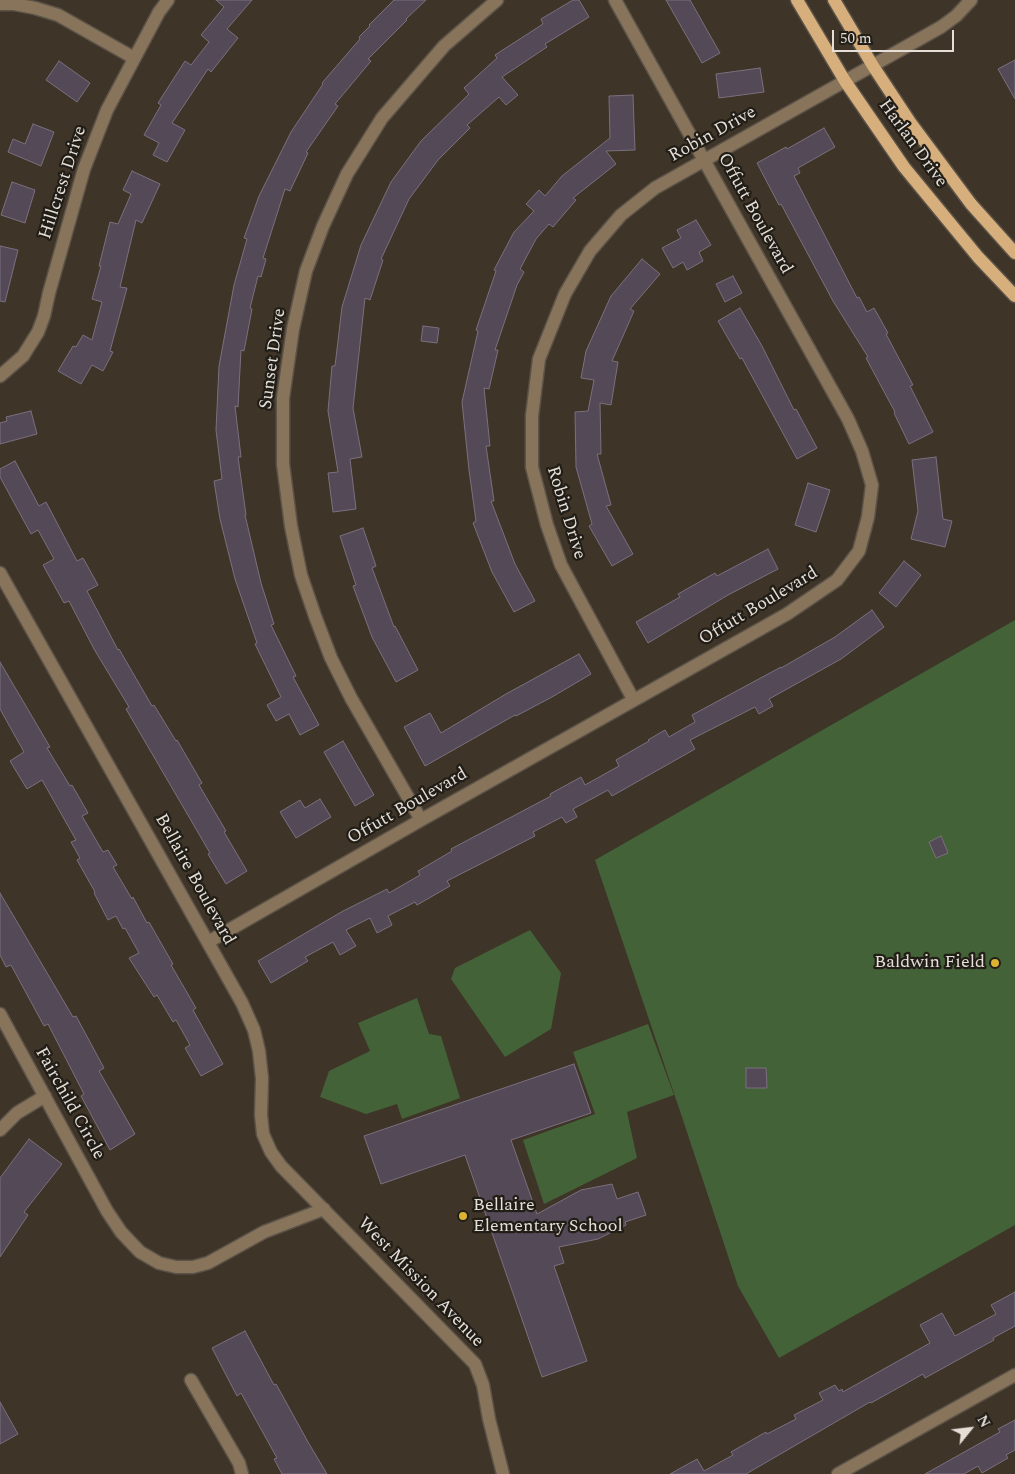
<!DOCTYPE html>
<style>
body{margin:0}
#map{position:relative;width:1015px;height:1474px;overflow:hidden;background:#3e3428;font-family:Spectral,serif}
canvas{display:block}
.north{position:absolute;left:945px;top:1404px;width:50px;height:50px;-webkit-text-stroke:4px #211d17;paint-order:stroke;rotate:61deg;font-size:14px;font-weight:700;line-height:20px;text-align:center;color:#e6dfd8}
.north::after{content:'';display:block;margin:auto;width:18px;height:22px;background:#e6dfd8;clip-path:polygon(50% 0,100% 100%,50% 72%,0 100%)}
.scale{position:absolute;left:832px;top:30px;width:122px;height:22px;box-sizing:border-box;border:2px solid #e6dfd8;border-top:0;padding-left:6px;font-size:15px;line-height:18px;white-space:nowrap;color:#e6dfd8;-webkit-text-stroke:4px #211d17;paint-order:stroke}
</style>
<div id="map">
<canvas width="1015" height="1474"></canvas>
<div class="north">N</div>
<div class="scale">50 m</div>
</div>
<script>
const context = document.querySelector('canvas').getContext('2d');
context.lineJoin = 'round';
function fillPath(path, color) {
  context.fillStyle = color;
  context.fill(path, 'evenodd');
}
function poly(rows) {
  const path = new Path2D();
  for (const r of rows) {
    path.moveTo(r[0], r[1]);
    for (let i = 2; i < r.length; i += 2) path.lineTo(r[i], r[i + 1]);
  }
  return path;
}
function strokePath(path, color, width, dash) {
  context.strokeStyle = color;
  context.lineWidth = width;
  context.lineCap = dash ? 'butt' : 'round';
  context.setLineDash(dash || []);
  context.stroke(path);
}
function drawText(font, color, halo, rows, align = 'center') {
  context.font = font + ' Spectral,serif';
  context.lineWidth = 4.5;
  context.setLineDash([]);
  context.textBaseline = 'middle';
  context.strokeStyle = halo;
  context.fillStyle = color;
  for (const [text, x, y, turn = 0] of rows) {
    context.save();
    context.translate(x, y);
    context.rotate((+turn || 0) * Math.PI / 180);
    context.textAlign = isNaN(turn) ? turn : align;
    if (halo) context.strokeText(text, 0, 0);
    context.fillText(text, 0, 0);
    context.restore();
  }
}
const green = poly([
 [1015,620,1015,1225,779,1358,738,1286,682,1117,595,860],
 [530,930,561,973,551,1029,505,1057,451,979,455,968],
 [417,998,429,1034,441,1036,460,1098,402,1119,397,1104,366,1114,320,1097,329,1071,370,1051,358,1023],
 [648,1024,674,1095,627,1112,637,1158,544,1204,523,1140,595,1114,573,1052]
]);
const building = poly([
 [216,0,252,0,227,29,238,38,211,72,208,69,172,123,185,130,167,162,153,155,159,143,144,135,161,105,158,103,185,61,191,65,209,42,201,35,224,7,216,0],
 [394,0,426,0,406,19,407,20,368,59,371,61,335,104,338,106,306,152,308,153,290,191,285,189,263,258,266,259,261,277,258,276,250,308,252,309,244,351,241,350,238,407,235,406,241,457,238,457,246,515,245,515,261,583,274,624,271,625,296,676,293,677,319,725,300,735,289,714,276,721,267,705,281,697,255,644,257,643,235,579,220,519,214,481,222,479,216,430,219,366,234,285,247,239,244,238,259,196,291,132,323,84,322,83,360,39,359,37,370,26,369,25,394,0],
 [573,0,579,0,589,17,545,44,547,47,502,77,518,95,506,105,499,97,467,125,470,128,438,160,409,199,381,259,383,260,370,300,365,298,353,408,362,457,350,459,356,509,333,512,328,473,338,472,328,411,332,366,335,366,342,307,361,245,391,182,421,141,469,94,464,88,497,58,495,55,543,24,541,19,573,0],
 [666,0,690,0,720,53,702,63,666,0],
 [1015,60,1015,99,998,69,1015,60],
 [59,61,90,83,77,102,46,80,59,61],
 [760,68,764,92,719,98,716,74,760,68],
 [633,95,635,150,606,151,616,164,573,198,576,200,553,227,549,224,536,239,520,269,524,272,517,285,495,350,498,350,489,389,484,388,490,446,486,446,494,501,491,501,515,564,535,601,514,612,492,572,473,523,476,521,469,470,462,402,478,331,476,330,496,271,494,270,514,232,534,211,526,204,539,190,545,196,562,176,610,138,609,96,633,95],
 [33,124,54,132,41,166,8,152,13,139,25,144,33,124],
 [824,128,835,147,798,168,800,173,794,176,857,298,859,297,867,312,874,308,888,333,886,334,913,385,910,386,933,432,909,444,894,413,895,412,866,358,868,357,833,301,781,204,779,205,757,163,786,147,787,149,824,128],
 [132,171,160,184,142,223,136,220,120,287,127,288,110,351,113,352,103,371,92,365,81,384,58,371,73,346,76,347,83,335,92,340,102,302,92,299,101,266,99,266,110,222,118,224,131,194,123,190,132,171],
 [12,182,35,190,25,223,1,215,12,182],
 [696,220,711,245,699,252,703,261,687,270,683,262,673,268,662,248,681,238,677,230,696,220],
 [0,246,18,250,5,302,0,301,0,246],
 [642,259,660,274,630,309,634,311,612,361,618,362,611,405,600,403,601,454,597,454,611,505,606,506,633,554,612,566,589,526,592,524,576,467,575,412,588,411,594,380,581,378,586,351,611,296,642,259],
 [733,276,742,293,725,302,716,284,733,276],
 [740,308,762,346,794,410,796,409,817,448,797,459,742,358,740,359,718,321,740,308],
 [423,326,439,328,437,343,421,341,423,326],
 [31,411,37,434,0,444,0,423,7,421,6,417,31,411],
 [936,457,943,519,952,521,945,547,911,539,918,511,912,460,936,457],
 [15,461,39,506,46,502,77,561,83,558,98,585,87,591,118,650,119,649,152,706,154,705,176,741,177,740,202,783,199,785,226,831,224,832,247,871,226,884,208,854,210,853,126,709,129,707,94,649,69,601,64,603,43,565,54,559,38,530,31,534,0,477,0,469,15,461],
 [808,483,830,490,816,532,795,525,808,483],
 [363,528,376,566,372,568,394,627,395,626,418,670,396,682,372,637,353,586,356,585,340,536,363,528],
 [768,549,778,569,728,595,648,643,636,622,680,597,678,594,715,573,717,576,768,549],
 [904,561,921,575,896,607,879,593,904,561],
 [872,610,884,627,841,659,769,699,773,706,759,714,755,707,690,740,695,749,612,796,608,790,573,809,577,817,566,823,562,817,533,832,535,836,447,881,450,886,417,905,415,902,388,916,392,925,377,933,370,918,346,930,356,946,340,955,333,942,305,957,308,961,271,983,258,961,343,911,387,889,389,893,420,875,418,871,452,851,451,849,551,796,550,794,581,777,585,785,619,766,616,760,649,741,648,740,665,730,669,737,695,722,692,715,781,667,781,668,835,637,872,610],
 [579,654,591,674,552,697,516,716,515,715,425,766,404,727,430,713,441,733,506,694,579,654],
 [0,662,50,747,47,748,70,786,72,785,88,813,82,816,103,852,108,850,117,865,113,867,132,899,133,897,147,923,149,922,173,964,171,965,196,1008,193,1010,223,1064,201,1076,185,1048,190,1045,176,1020,173,1022,157,995,154,997,129,958,139,953,125,928,123,929,116,916,108,920,94,893,95,892,77,860,80,858,71,842,76,840,42,780,27,789,10,761,24,752,0,709,0,662],
 [343,741,374,795,355,806,324,752,343,741],
 [320,799,331,817,296,838,280,812,300,800,305,808,320,799],
 [941,836,948,853,936,858,929,842,941,836],
 [0,893,73,1017,76,1016,104,1068,99,1071,135,1134,110,1150,81,1096,84,1094,48,1024,44,1026,11,965,6,967,0,955,0,893],
 [574,1064,591,1113,511,1140,537,1214,581,1190,612,1184,617,1199,638,1192,646,1215,625,1222,626,1225,598,1239,559,1247,564,1263,554,1266,587,1361,542,1377,465,1155,381,1184,364,1136,574,1064],
 [746,1068,766,1068,767,1088,746,1088,746,1068],
 [29,1139,62,1164,24,1212,28,1215,0,1257,0,1178,29,1139],
 [1015,1292,1015,1326,993,1338,994,1340,925,1378,923,1374,871,1403,870,1402,746,1474,670,1474,697,1459,704,1471,733,1455,731,1452,766,1432,767,1434,796,1419,794,1415,823,1400,819,1393,835,1385,839,1391,842,1389,843,1392,930,1343,920,1325,942,1313,955,1336,996,1314,991,1305,1015,1292],
 [245,1331,274,1385,276,1384,308,1442,327,1474,282,1474,274,1459,277,1458,241,1393,237,1396,212,1348,245,1331],
 [0,1402,18,1434,0,1444,0,1402],
 [1015,1420,1015,1450,1006,1455,1008,1458,982,1473,978,1466,964,1474,925,1474,1000,1432,998,1429,1015,1420]
]);
const minor = poly([
 [0,4,14,4,35,8,58,15,134,58],
 [0,376,23,356,38,332,44,316,49,293,84,169,107,110,159,12,168,0],
 [0,573,242,1003,254,1030,259,1051,262,1078,261,1115,263,1134,271,1152,281,1166,475,1364,483,1385,489,1419,503,1474],
 [633,699,561,565,547,525,532,467,532,416,539,359,565,294,590,251,621,215,655,188,941,27,956,16,971,0],
 [421,820,351,698,331,658,315,616,301,575,291,526,283,464,283,398,293,329,306,271,323,226,347,174,382,118,444,46,497,0],
 [208,942,421,820,787,614,837,580,859,551,868,517,872,485,862,451,848,419,615,0],
 [0,1014,107,1211,121,1232,140,1252,159,1263,176,1267,193,1267,208,1263,264,1232,324,1209],
 [0,1130,17,1113,45,1096],
 [191,1380,239,1463,242,1474],
 [838,1474,1015,1375]
]);
const major = poly([
 [797,0,845,81,904,167,978,257,1015,296],
 [834,0,873,66,910,122,971,204,1015,253]
]);
const markers = [
 [995,963,5,"#dab333"],
 [463,1216,5,"#dab333"]
];
const streetNames = [
 ["Robin Drive",713,135,-29],
 ["Harlan Drive",912,144,54],
 ["Hillcrest Drive",64,183,-72],
 ["Offutt Boulevard",754,214,61],
 ["Sunset Drive",274,359,-82],
 ["Robin Drive",565,513,73],
 ["Offutt Boulevard",759,607,-31],
 ["Offutt Boulevard",408,807,-30],
 ["Bellaire Boulevard",194,880,61],
 ["Fairchild Circle",69,1104,61],
 ["West Mission Avenue",420,1283,46]
];
const poiNames = [
 ["Baldwin Field",985,963],
 ["Bellaire",473,1206,"left"],
 ["Elementary School",473,1227,"left"]
];
fillPath(green, '#446237');
fillPath(building, '#544a57');
strokePath(building, '#7b707e', 1);
strokePath(minor, '#5c5348', 15);
strokePath(major, '#5c5348', 15);
strokePath(minor, '#87745b', 12);
strokePath(major, '#d7af7d', 12);
for (const [x, y, r, color] of markers) {
  const dot = new Path2D();
  dot.arc(x, y, r, 0, 2 * Math.PI);
  context.fillStyle = color;
  context.fill(dot);
  strokePath(dot, '#211d17', 2);
}
drawText('18px', '#e6dfd8', '#211d17', streetNames);
drawText('18px', '#e6dfd8', '#211d17', poiNames, 'right');
</script>
